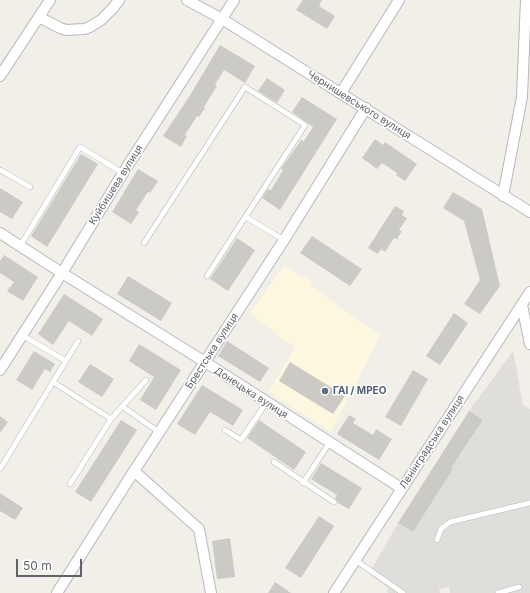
<!DOCTYPE html>
<meta charset="utf-8">
<style>
body{margin:0}
#map{position:relative;width:530px;height:593px;overflow:hidden;background:#f1efe8;font-family:Inter,sans-serif}
canvas{display:block}
.scale{position:absolute;left:16px;top:559px;width:66px;height:18px;box-sizing:border-box;border:2px solid #5f6368;border-top:0;padding-left:5px;font-size:12px;line-height:14px;white-space:nowrap;color:#5f6368;-webkit-text-stroke:3px #fff;paint-order:stroke}
</style>
<div id="map">
<canvas width="530" height="593"></canvas>
<div class="scale">50 m</div>
</div>
<script>
const context = document.querySelector('canvas').getContext('2d');
context.lineJoin = 'round';
function fillPath(path, color) {
  context.fillStyle = color;
  context.fill(path, 'evenodd');
}
function poly(rows) {
  const path = new Path2D();
  for (const r of rows) {
    path.moveTo(r[0], r[1]);
    for (let i = 2; i < r.length; i += 2) path.lineTo(r[i], r[i + 1]);
  }
  return path;
}
function strokePath(path, color, width, dash) {
  context.strokeStyle = color;
  context.lineWidth = width;
  context.lineCap = dash ? 'butt' : 'round';
  context.setLineDash(dash || []);
  context.stroke(path);
}
function drawText(font, color, halo, rows, align = 'center') {
  context.font = font + ' Inter,sans-serif';
  context.lineWidth = 3;
  context.setLineDash([]);
  context.textBaseline = 'middle';
  context.strokeStyle = halo;
  context.fillStyle = color;
  for (const [text, x, y, turn = 0] of rows) {
    context.save();
    context.translate(x, y);
    context.rotate((+turn || 0) * Math.PI / 180);
    context.textAlign = isNaN(turn) ? turn : align;
    if (halo) context.strokeText(text, 0, 0);
    context.fillText(text, 0, 0);
    context.restore();
  }
}
const commercial = poly([
 [284,266,311,281,310,285,380,336,331,432,269,392,295,348,250,313]
]);
const industrial = poly([
 [513,351,523,405,530,409,530,593,450,593,449,587,439,589,440,593,388,593,387,587,369,574,398,523,413,532,453,469,446,464,456,461,483,420,469,411]
]);
const building = poly([
 [303,0,322,0,319,6,335,16,327,29,296,10],
 [220,45,255,66,245,83,224,70,215,85,217,86,204,107,205,108,199,117,197,116,185,135,187,136,181,147,163,136,189,97],
 [267,78,285,90,277,103,258,91],
 [302,97,337,119,280,210,262,198,268,189,271,190,283,170,281,169,301,140,304,141,313,127,292,112],
 [375,139,383,145,385,142,417,164,405,181,396,175,397,173,382,163,377,169,362,158],
 [81,154,98,164,47,247,31,236],
 [138,169,158,181,150,193,148,192,136,210,139,212,131,224,112,212],
 [0,188,23,202,12,219,0,212],
 [453,192,482,209,500,286,480,314,464,304,480,280,464,221,443,208],
 [395,206,404,211,402,215,407,218,399,230,402,231,397,239,394,238,385,252,381,249,378,254,368,248],
 [312,236,362,269,350,286,300,253],
 [237,238,255,250,228,291,210,279],
 [4,255,38,277,23,301,7,291,14,282,0,273,0,261],
 [128,276,172,303,161,321,117,294],
 [64,294,103,319,92,336,69,321,53,345,38,334],
 [454,313,468,323,440,365,426,356],
 [227,341,269,368,260,382,218,356],
 [139,344,181,370,156,410,140,400,154,377,129,361],
 [34,351,55,364,50,372,45,369,32,390,16,380],
 [290,362,345,396,333,414,279,381],
 [90,364,114,379,102,397,78,382],
 [413,370,428,379,401,426,385,417],
 [202,385,243,410,233,426,210,412,195,435,177,424],
 [469,411,483,420,451,468,453,469,413,532,398,523],
 [349,415,356,419,353,423,373,435,376,429,392,439,379,460,337,434],
 [0,416,8,422,0,433],
 [121,420,137,430,91,502,75,492],
 [259,420,306,452,294,470,247,438],
 [321,463,362,488,349,509,338,503,335,498,337,495,311,479],
 [0,493,23,508,15,520,0,511],
 [319,516,334,526,301,578,285,568],
 [230,538,235,577,217,579,212,541],
 [275,582,291,593,268,593]
]);
const service = poly([
 [0,170,30,187],
 [246,217,284,240],
 [144,243,245,87,305,125,207,276],
 [20,246,80,147,123,173],
 [22,335,66,361],
 [53,382,111,419],
 [123,407,159,432],
 [225,430,241,440,266,403],
 [274,462,334,502],
 [0,469,78,341],
 [303,483,330,442],
 [70,484,111,419,146,380],
 [437,540,441,529,450,522,530,503],
 [355,560,403,593],
 [498,593,519,587]
]);
const minor = poly([
 [187,0,222,19,530,212],
 [39,17,60,28,66,30,84,29,90,27,101,20,114,7,119,0],
 [0,76,50,0],
 [341,93,399,0],
 [503,196,522,97,526,0],
 [0,233,62,273,205,362,401,488],
 [522,305,530,344],
 [0,370,62,273,123,173,234,0],
 [134,471,199,529,211,593],
 [57,593,134,471,284,240,366,108],
 [334,593,530,292]
]);
const markers = [
 [325,391,4,"#5c6f8a"]
];
const streetNames = [
 ["Чернишевського вулиця",359,105,32],
 ["Куйбишева вулиця",116,185,-58],
 ["Брестська вулиця",212,351,-57],
 ["Донецька вулиця",251,393,33],
 ["Ленінградська вулиця",432,442,-57]
];
const serviceNames = [
 ["ГАІ / МРЕО",333,391]
];
fillPath(commercial, '#fef7e0');
fillPath(industrial, '#e0deda');
fillPath(building, '#cccac5');
strokePath(service, '#b5b8bc', 6);
strokePath(minor, '#b5b8bc', 12);
strokePath(service, '#fff', 5);
strokePath(minor, '#fff', 10);
for (const [x, y, r, color] of markers) {
  const dot = new Path2D();
  dot.arc(x, y, r, 0, 2 * Math.PI);
  context.fillStyle = color;
  context.fill(dot);
  strokePath(dot, '#fff', 1.5);
}
drawText('10px', '#5f6368', '#fff', streetNames);
drawText('bold 10px', '#4e5e75', '#fff', serviceNames, 'left');
</script>
